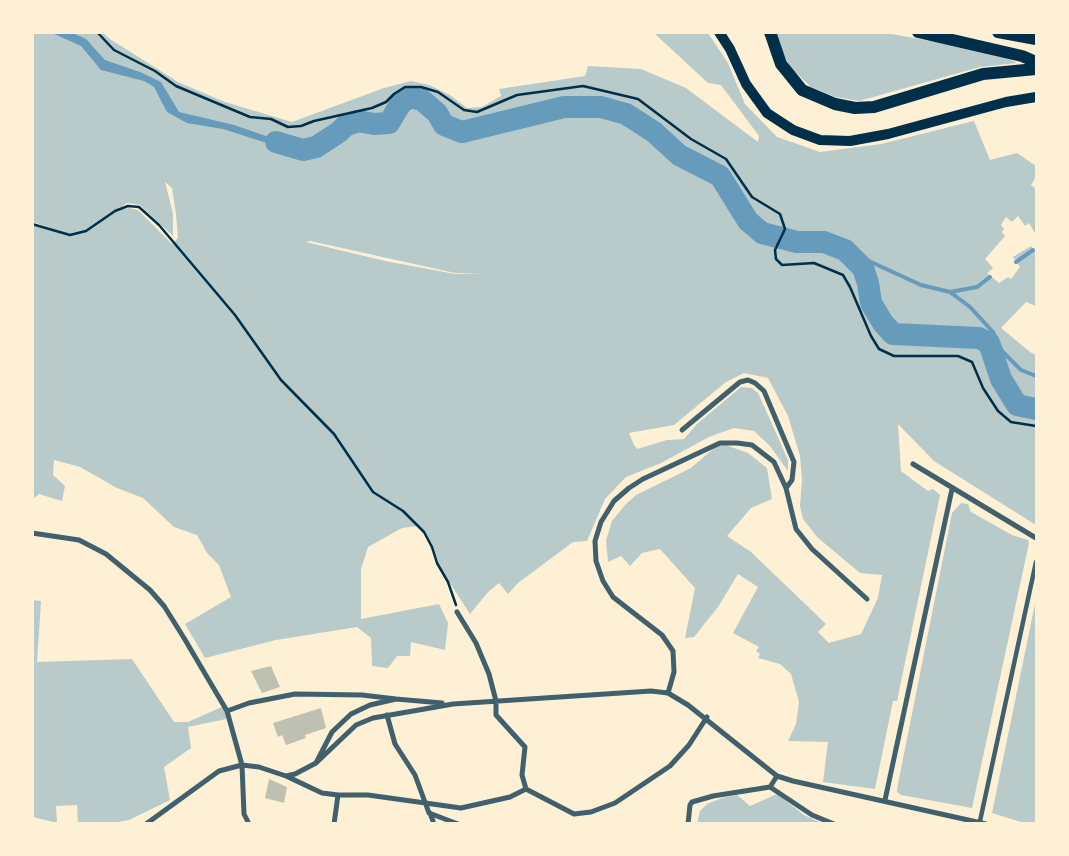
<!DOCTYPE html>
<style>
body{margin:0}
#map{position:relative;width:1069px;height:856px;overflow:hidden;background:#fdf0d5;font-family:"Space Grotesk",sans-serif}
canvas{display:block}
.frame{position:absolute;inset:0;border:34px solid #fdf0d5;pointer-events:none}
</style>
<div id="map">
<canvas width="1069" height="856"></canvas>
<div class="frame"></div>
</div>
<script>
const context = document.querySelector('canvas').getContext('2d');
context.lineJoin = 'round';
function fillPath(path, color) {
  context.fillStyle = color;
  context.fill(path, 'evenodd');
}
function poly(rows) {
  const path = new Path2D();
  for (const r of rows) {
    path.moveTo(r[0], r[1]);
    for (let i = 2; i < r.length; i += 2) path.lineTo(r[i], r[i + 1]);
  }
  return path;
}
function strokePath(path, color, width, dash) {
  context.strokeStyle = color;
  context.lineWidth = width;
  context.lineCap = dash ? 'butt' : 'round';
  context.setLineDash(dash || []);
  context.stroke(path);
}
const green = poly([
 [33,33,103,33,110,39,178,82,225,102,292,122,384,88,411,81,429,85,450,95,467,108,482,107,501,96,499,89,585,76,588,66,641,69,686,88,758,142,759,136,721,85,708,83,654,33,708,33,728,63,745,104,777,137,820,152,881,144,974,121,990,160,1017,153,1036,166,1036,177,1031,185,1036,189,1036,235,1029,223,1025,226,1018,216,1012,222,1006,217,1001,225,1004,229,1002,232,1005,236,985,259,993,268,987,273,999,283,1008,277,1011,279,1020,267,1013,257,1031,246,1036,252,1036,306,1026,302,1001,328,1030,352,1036,355,1036,525,934,461,898,424,901,471,928,491,933,489,940,495,897,701,893,701,875,789,823,782,828,742,788,741,796,724,799,702,791,674,780,664,758,658,760,654,756,651,759,647,733,633,758,587,738,574,718,607,694,637,685,638,695,588,660,549,642,553,630,566,621,556,608,562,606,540,612,521,625,505,636,495,691,468,720,443,748,453,767,468,772,499,751,508,727,536,751,552,826,624,818,632,829,643,861,634,878,598,882,575,860,573,817,537,803,519,800,506,802,480,800,456,788,416,768,378,744,373,726,382,674,425,629,433,634,445,637,449,667,440,684,439,697,424,741,387,752,388,758,393,777,435,788,460,788,471,770,446,754,431,734,428,709,437,661,463,626,477,605,499,587,541,573,542,518,583,508,594,499,583,488,592,470,614,437,563,424,532,418,526,402,528,368,547,361,569,361,619,439,604,448,623,445,650,411,642,410,656,397,656,388,668,372,666,371,638,357,627,276,640,205,658,185,624,231,597,219,565,207,553,197,535,174,527,143,498,117,488,80,467,54,460,53,475,65,486,62,501,39,494,33,499,33,225,69,234,33,222],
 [165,182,172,188,176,214,178,238,172,244,138,210,129,208,115,211,86,231,127,203,140,205,173,236,173,214],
 [310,241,455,273,482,274,455,274,385,261,306,242],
 [776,33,886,33,998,53,1017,63,980,67,859,101,836,97,811,87,791,68,778,44],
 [961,503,968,504,971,512,1012,535,1028,540,1029,543,972,808,901,795,897,792,897,789,952,513],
 [1036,599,1036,823,1027,824,992,813],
 [32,600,41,601,37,662,132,659,174,722,188,722,224,706,227,711,226,719,188,727,191,748,164,767,170,800,129,820,113,823,78,823,77,805,56,806,57,823,33,817],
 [777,794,804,815,821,823,697,824,700,811,707,804,722,798,737,795,750,806]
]);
const water = poly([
 [52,33,73,33,86,39,105,60,140,72,161,82,179,112,234,125,292,145,303,145,310,154,304,155,223,129,187,123,167,112,154,87,144,81,101,70,81,46]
]);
const stream = poly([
 [845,250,921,285,950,292,977,287,990,277],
 [1016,262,1033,250],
 [950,292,970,307,993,332,1002,351,1021,370,1036,376]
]);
const river = poly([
 [276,142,303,150,316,147,339,132,345,126,358,121,374,124,389,123,401,103,410,97,422,100,437,113,444,125,462,132,564,107,601,107,626,114,654,132,679,155,720,176,748,221,762,233,797,242,824,242,845,250,863,268,868,283,871,303,883,323,893,334,979,338,989,343,1001,379,1017,405,1036,409]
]);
const building = poly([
 [271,666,280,687,262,693,251,671],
 [321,708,326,728,305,735,306,738,286,745,282,735,278,737,273,723],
 [269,779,287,787,284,803,265,798]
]);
const path = poly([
 [97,32,114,50,155,71,176,86,250,117,271,119,288,127,301,126,314,121,372,108,386,102,394,94,405,87,421,87,438,92,464,110,477,112,517,95,583,86,638,99,691,139,726,159,752,197,780,214,785,229,775,250,776,259,782,265,814,263,843,275,850,287,871,336,879,349,894,356,958,356,972,362,983,388,998,411,1011,422,1036,426],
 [32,224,70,235,86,231,115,211,128,206,139,207,159,225,235,315,281,380,334,434,373,492,403,511,424,532,432,547,437,563,448,582,456,605]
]);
const pedestrian = poly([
 [980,821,1036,562]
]);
const minor = poly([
 [682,430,740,382,748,380,755,383,764,391,794,462,792,480,786,488],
 [913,464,1036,538],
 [32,533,79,540,106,554,150,590,164,606,184,638,227,711,242,765,259,767,286,776,295,774,316,763,332,732,351,714,370,705,396,699,362,695,295,694,249,703,227,711],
 [457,612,476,643,489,674,496,701,496,715,525,747,522,775,526,789],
 [668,693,674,672,673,651,662,635,613,597,603,581,596,561,595,541,601,522,614,501,629,488,643,479,720,443,737,443,752,445,774,462,786,488,796,529,812,549,867,599],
 [396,699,442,703],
 [387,715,395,744,415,775,429,813,458,824],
 [316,763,356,725,373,718,453,704,651,691,668,693,688,705,777,776,793,781,986,824],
 [286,776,322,793,338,795,368,795,461,808,510,797,526,789,574,814,591,812,615,803,670,766,689,745,707,717],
 [770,787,812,815,834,824],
 [885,800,952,489],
 [430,813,434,824],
 [146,824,219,771,242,765,244,814,249,824],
 [334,824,338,795],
 [688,824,690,805,692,802,713,796,770,787,777,776]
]);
const primary = poly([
 [719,32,730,49,746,84,767,113,793,130,820,140,850,141,888,134,1006,102,1036,97]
]);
const motorway = poly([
 [770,32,781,64,802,90,835,104,855,108,874,107,983,74,1036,69],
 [918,32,1022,56,1036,62],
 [998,32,1036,39]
]);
fillPath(green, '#b9caca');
fillPath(water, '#669bbc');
strokePath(stream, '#669bbc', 4);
strokePath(river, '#669bbc', 22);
fillPath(building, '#bec0b2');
strokePath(path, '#003049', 2.5);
strokePath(pedestrian, '#3f606c', 4.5);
strokePath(minor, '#3f606c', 5);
strokePath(primary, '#003049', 10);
strokePath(motorway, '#003049', 12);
</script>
